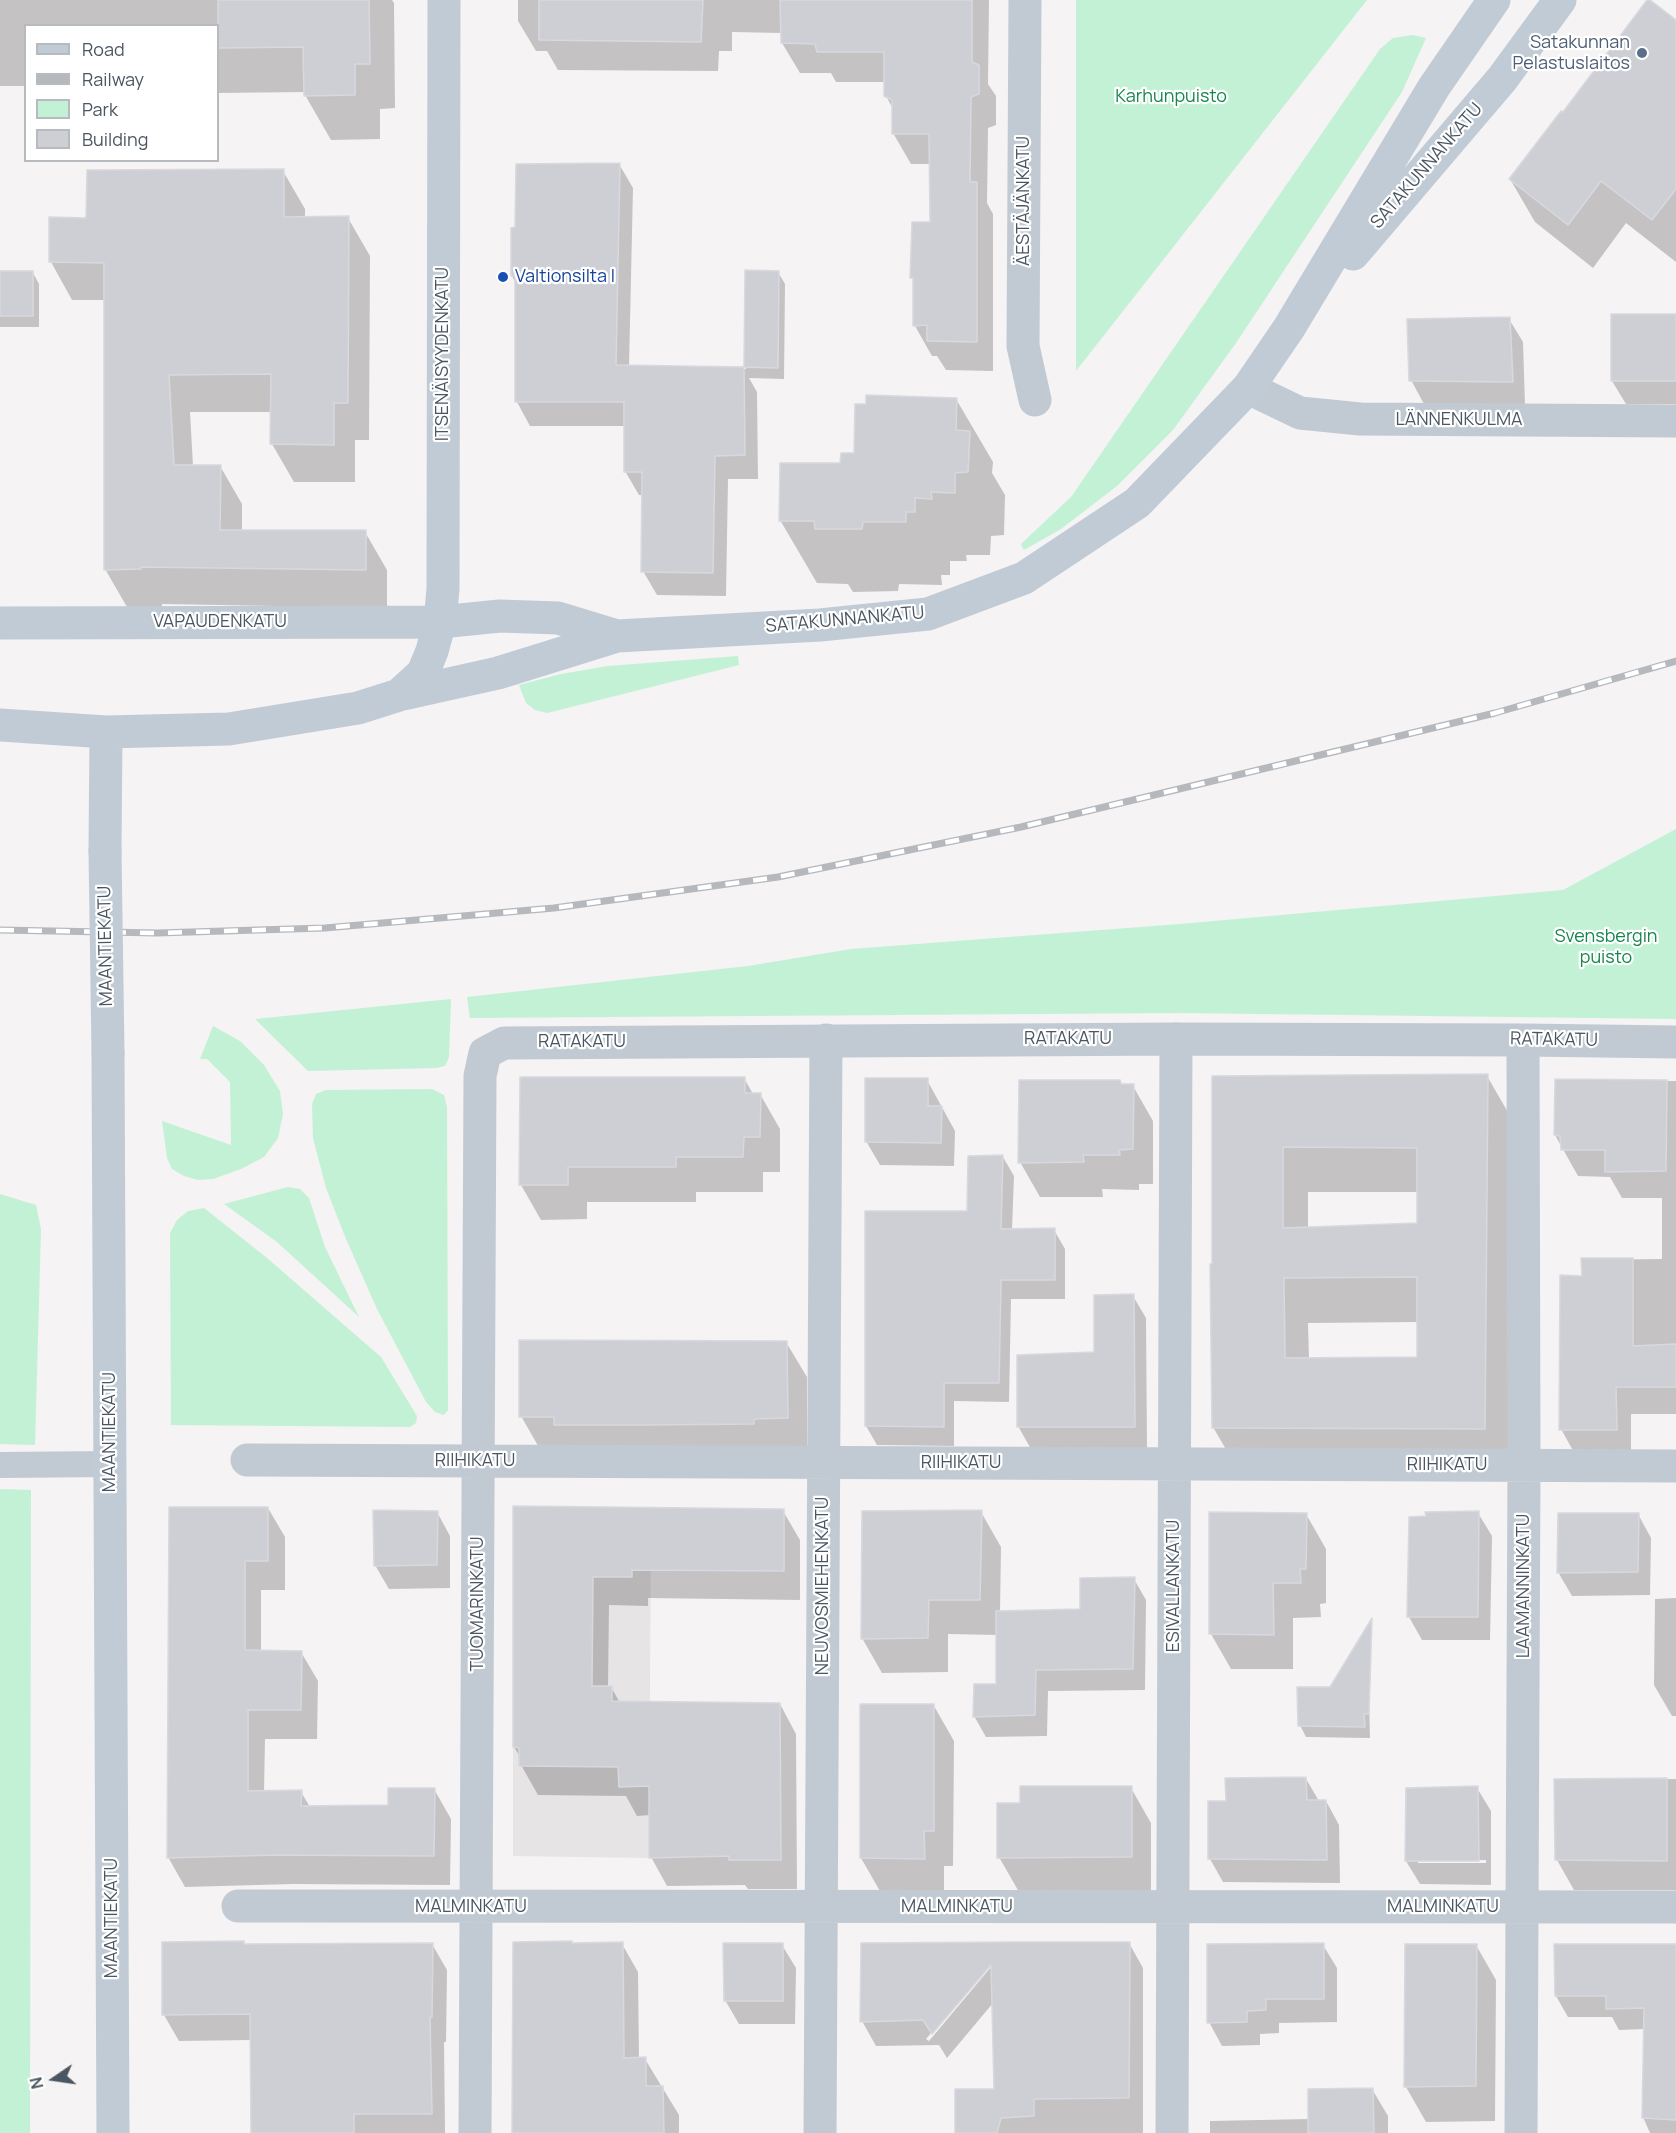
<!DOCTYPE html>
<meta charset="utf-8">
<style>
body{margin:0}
#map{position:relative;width:1676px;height:2133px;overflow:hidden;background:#f5f3f3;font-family:Manrope,sans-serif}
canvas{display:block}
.legend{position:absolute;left:24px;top:24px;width:195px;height:138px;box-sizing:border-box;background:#fff;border:2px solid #b7bbc0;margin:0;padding:8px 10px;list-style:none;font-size:18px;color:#4a5661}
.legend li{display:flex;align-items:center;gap:12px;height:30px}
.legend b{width:30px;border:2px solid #b7bbc0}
.north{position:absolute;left:24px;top:2049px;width:60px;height:60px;-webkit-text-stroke:4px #fff;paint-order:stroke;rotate:257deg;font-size:16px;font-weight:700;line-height:24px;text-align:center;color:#4a5661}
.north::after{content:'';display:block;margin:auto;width:21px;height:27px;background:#4a5661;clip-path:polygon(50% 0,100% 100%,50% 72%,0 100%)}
</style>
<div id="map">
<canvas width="1676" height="2133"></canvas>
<ul class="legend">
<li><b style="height:8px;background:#c1cbd6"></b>Road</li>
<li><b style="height:8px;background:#b5b8bd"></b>Railway</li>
<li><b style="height:16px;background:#c3f1d5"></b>Park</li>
<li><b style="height:16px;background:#cdcfd5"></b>Building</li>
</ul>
<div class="north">N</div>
</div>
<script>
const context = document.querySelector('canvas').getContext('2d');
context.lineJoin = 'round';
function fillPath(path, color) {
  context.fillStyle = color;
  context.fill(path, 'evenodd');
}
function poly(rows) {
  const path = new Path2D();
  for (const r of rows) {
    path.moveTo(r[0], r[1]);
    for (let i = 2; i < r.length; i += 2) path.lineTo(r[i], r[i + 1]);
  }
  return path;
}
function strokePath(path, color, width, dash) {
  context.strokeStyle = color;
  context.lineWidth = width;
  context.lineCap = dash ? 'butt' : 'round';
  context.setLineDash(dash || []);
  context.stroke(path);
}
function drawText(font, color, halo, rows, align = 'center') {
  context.font = font + ' Manrope,sans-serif';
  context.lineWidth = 4.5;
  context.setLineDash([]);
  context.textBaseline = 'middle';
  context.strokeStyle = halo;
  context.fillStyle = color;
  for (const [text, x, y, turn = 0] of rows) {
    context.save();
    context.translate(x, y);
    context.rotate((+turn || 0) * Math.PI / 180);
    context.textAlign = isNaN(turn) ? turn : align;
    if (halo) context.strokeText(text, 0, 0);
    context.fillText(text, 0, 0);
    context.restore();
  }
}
const education = poly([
 [513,1506,651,1509,649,1858,513,1856]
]);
const green = poly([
 [1076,0,1367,0,1076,371],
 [1413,35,1426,38,1402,92,1236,343,1173,430,1117,486,1061,529,1024,550,1021,544,1071,497,1380,49,1393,38],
 [738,656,739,665,547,713,535,710,526,703,519,685,561,674,608,666],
 [1676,829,1676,1019,1178,1013,470,1018,467,997,748,966,851,949,1180,924,1563,890],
 [451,999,449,1057,445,1066,436,1068,308,1071,255,1019],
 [213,1026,240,1041,264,1065,280,1091,283,1114,278,1138,264,1157,241,1169,213,1179,198,1180,184,1176,172,1169,167,1158,162,1121,231,1145,230,1082,207,1059,200,1059],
 [432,1089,444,1095,447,1107,448,1410,444,1415,435,1412,426,1402,377,1309,346,1239,326,1188,313,1138,312,1104,316,1094,326,1090],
 [288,1187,300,1189,309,1198,325,1247,359,1317,277,1242,224,1204],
 [0,1194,36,1205,41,1229,35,1445,0,1444],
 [204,1208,267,1258,381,1357,417,1416,416,1423,410,1427,171,1425,170,1233,177,1220,188,1211],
 [0,1489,31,1490,30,2133,0,2133]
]);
const shadow = poly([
 [0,0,392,0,394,3,395,108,380,109,380,139,331,140,305,95,305,92,218,93,218,26,26,26,26,86,0,86],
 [518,0,989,0,988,84,996,96,996,125,988,128,987,203,993,214,993,371,946,370,937,356,932,356,915,326,914,282,912,277,931,223,931,164,911,164,893,133,893,109,886,96,886,82,836,82,831,73,800,73,782,43,782,33,732,32,732,51,719,51,718,71,558,70,547,51,536,51,518,21],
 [1676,22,1676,262,1626,223,1593,268,1535,222,1510,179,1564,115],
 [619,164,633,188,629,367,746,369,747,272,778,272,785,284,784,379,749,378,757,392,758,479,728,479,726,596,657,595,643,571,644,495,639,495,625,471,625,426,530,426,517,402,516,284,512,276,513,229],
 [283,171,305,209,305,218,348,218,370,256,369,440,355,440,355,482,294,482,272,444,272,412,190,412,193,466,220,466,242,504,242,531,365,532,387,570,387,608,162,604,162,607,127,607,105,569,105,300,72,300,51,262,88,220],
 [0,272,33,273,39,284,39,327,0,327],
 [1676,315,1676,404,1626,404,1612,381],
 [1509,319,1523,342,1525,405,1424,404,1411,380],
 [956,399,993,462,992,473,1005,495,1004,535,991,536,990,555,966,555,967,561,950,561,950,575,941,575,942,585,899,584,898,591,853,592,848,584,817,583,780,520,841,464,855,454],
 [1487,1076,1513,1121,1510,1473,1239,1472,1213,1427,1214,1077],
 [1308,1192,1418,1192,1418,1224,1308,1228],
 [1418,1322,1418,1359,1309,1359,1308,1323],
 [744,1078,753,1094,760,1094,780,1129,780,1172,763,1172,763,1192,696,1192,696,1202,587,1202,587,1219,541,1220,521,1185,521,1079],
 [927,1080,955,1131,954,1166,880,1165,866,1141],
 [1556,1080,1676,1081,1676,1414,1631,1414,1631,1456,1576,1456,1561,1429,1583,1277,1583,1260,1662,1259,1662,1198,1622,1198,1610,1177,1578,1176,1555,1135],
 [1121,1086,1133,1086,1153,1121,1153,1184,1139,1184,1139,1190,1102,1189,1103,1197,1040,1197,1020,1162],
 [1003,1157,1014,1176,1012,1230,1054,1230,1065,1249,1065,1299,1011,1299,1009,1402,954,1401,954,1446,877,1445,866,1426,969,1212],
 [1133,1296,1146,1318,1147,1449,1031,1449,1018,1426,1096,1354],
 [786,1342,807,1377,807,1452,541,1451,521,1416],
 [170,1508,268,1508,285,1537,285,1590,261,1590,261,1652,301,1652,318,1681,317,1739,265,1739,264,1792,301,1792,310,1807,390,1806,434,1789,451,1819,450,1885,293,1884,185,1887,168,1857],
 [515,1508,783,1511,800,1540,800,1600,648,1598,648,1606,609,1605,608,1687,611,1687,620,1703,780,1704,796,1734,797,1889,748,1889,745,1885,667,1886,651,1857,650,1815,637,1816,626,1796,538,1795,521,1765,521,1758,514,1747],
 [437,1512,450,1536,450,1588,389,1589,375,1565],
 [981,1512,1001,1547,1000,1612,1082,1611,1134,1579,1146,1600,1145,1690,1048,1691,1047,1736,986,1737,974,1716,998,1685,998,1635,948,1634,948,1672,882,1673,862,1638],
 [1478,1513,1492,1536,1490,1640,1422,1640,1409,1617],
 [1306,1514,1326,1549,1326,1603,1320,1604,1321,1617,1293,1618,1293,1669,1231,1669,1211,1634],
 [1638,1514,1651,1538,1650,1595,1572,1596,1558,1572],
 [1676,1598,1676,1716,1672,1716,1654,1685,1655,1599],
 [1369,1700,1370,1738,1306,1737,1300,1725],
 [934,1706,954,1741,953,1866,944,1866,944,1893,881,1893,861,1858],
 [1306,1779,1319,1801,1326,1801,1339,1825,1340,1883,1223,1882,1210,1859,1227,1802],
 [1676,1779,1676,1890,1574,1890,1557,1860,1556,1781],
 [1131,1788,1151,1823,1151,1892,1019,1892,999,1857,1022,1804],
 [1477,1788,1491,1811,1491,1885,1420,1884,1406,1861],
 [1418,1860,1486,1860,1486,1863,1418,1863],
 [164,1943,245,1945,432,1944,447,1970,446,2042,444,2042,445,2133,252,2133,252,2040,179,2041,164,2015],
 [1129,1943,1143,1968,1143,2133,956,2133,996,2091,993,2003,947,2058,939,2045,876,2046,862,2021,863,1944],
 [987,1967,991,1967,929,2041,926,2039],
 [622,1944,638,1972,639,2059,645,2059,679,2115,679,2133,513,2133],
 [782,1945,796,1968,795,2024,739,2024,725,2000],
 [1323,1945,1337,1968,1337,2022,1279,2023,1279,2033,1260,2034,1260,2045,1222,2046,1209,2022],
 [1476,1945,1496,1980,1495,2121,1426,2122,1406,2087,1407,1946],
 [1676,1946,1676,2133,1650,2133,1643,2117,1645,2029,1619,2030,1612,2017,1568,2017,1556,1996],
 [1372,2089,1388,2116,1388,2133,1210,2133,1210,2121,1310,2119]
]);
const building = poly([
 [218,0,369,0,370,64,355,64,355,95,304,96,303,47,218,48,218,0],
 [539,0,703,0,701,42,539,40,539,0],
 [780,0,972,0,972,62,979,65,979,94,971,97,970,182,977,182,977,342,927,341,927,325,913,326,913,278,910,278,912,222,930,222,929,134,892,134,892,100,884,96,884,52,817,52,815,44,781,43,780,0],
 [1647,0,1650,0,1676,20,1676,189,1652,220,1601,181,1568,225,1509,179,1561,111,1563,112,1647,0],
 [620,163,616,365,744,367,745,455,715,456,713,573,641,572,642,472,624,472,624,402,515,402,515,276,511,276,511,228,515,227,516,164,620,163],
 [284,169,284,217,349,216,348,403,334,403,334,445,270,444,271,374,169,375,174,465,221,465,220,530,366,530,366,570,141,567,141,569,104,570,104,263,49,262,49,217,86,218,87,170,284,169],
 [745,270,779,271,778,368,744,367,745,270],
 [0,271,33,271,33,316,0,316,0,271],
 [1611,314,1676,314,1676,381,1611,381,1611,314],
 [1510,317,1513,382,1409,381,1407,319,1510,317],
 [866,395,957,398,956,430,970,431,968,472,955,473,955,493,931,492,932,499,915,498,915,512,906,512,906,522,863,522,862,529,815,529,814,521,779,521,780,463,840,463,841,453,854,453,855,404,866,404,866,395],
 [1488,1074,1485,1429,1212,1428,1210,1264,1212,1264,1212,1076,1488,1074],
 [1283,1147,1417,1148,1417,1223,1283,1228,1283,1147],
 [1417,1277,1417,1357,1285,1358,1284,1278,1417,1277],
 [520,1077,745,1077,745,1093,761,1093,760,1137,744,1137,743,1157,676,1157,676,1167,568,1167,568,1185,519,1185,520,1077],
 [865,1078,928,1078,928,1106,942,1106,941,1143,865,1142,865,1078],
 [1555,1079,1667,1080,1666,1171,1605,1172,1605,1150,1561,1150,1560,1136,1554,1135,1555,1079],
 [1019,1080,1120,1080,1121,1084,1134,1084,1133,1149,1119,1150,1120,1155,1083,1155,1084,1162,1018,1163,1019,1080],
 [1003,1155,1001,1229,1055,1228,1055,1280,1001,1280,999,1383,944,1383,944,1427,865,1426,865,1211,967,1211,968,1156,1003,1155],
 [1581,1258,1633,1258,1633,1346,1676,1344,1676,1387,1616,1387,1617,1430,1559,1430,1560,1275,1582,1276,1581,1258],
 [1134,1294,1135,1427,1017,1427,1017,1355,1094,1352,1094,1295,1134,1294],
 [519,1340,787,1341,788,1418,754,1419,754,1424,641,1425,554,1425,554,1417,519,1417,519,1340],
 [513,1506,784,1509,784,1571,632,1570,632,1577,593,1577,592,1686,612,1686,612,1701,780,1703,781,1860,729,1860,729,1856,649,1858,649,1786,619,1787,618,1767,519,1766,519,1748,513,1747,513,1506],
 [169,1507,268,1507,268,1561,245,1561,245,1650,302,1651,301,1710,248,1710,248,1791,302,1790,301,1806,388,1805,388,1788,435,1788,434,1856,275,1855,167,1858,169,1507],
 [373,1510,438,1511,437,1565,374,1566,373,1510],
 [982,1510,980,1600,929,1600,928,1638,861,1639,862,1511,982,1510],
 [1479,1511,1478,1617,1407,1617,1409,1517,1426,1516,1425,1512,1479,1511],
 [1209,1512,1307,1513,1306,1569,1300,1569,1301,1583,1273,1583,1274,1635,1209,1634,1209,1512],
 [1558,1513,1639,1513,1638,1572,1557,1573,1558,1513],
 [1135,1577,1133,1669,1036,1670,1035,1715,973,1717,974,1684,996,1684,996,1611,1080,1609,1080,1578,1135,1577],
 [1372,1618,1369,1714,1364,1714,1365,1727,1298,1726,1297,1687,1330,1687,1372,1618],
 [860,1704,934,1704,934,1831,924,1831,925,1859,860,1858,860,1704],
 [1306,1777,1307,1800,1326,1800,1327,1860,1208,1859,1208,1801,1226,1801,1225,1778,1306,1777],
 [1667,1778,1667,1861,1555,1860,1554,1779,1667,1778],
 [1020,1786,1132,1786,1132,1857,997,1858,997,1803,1020,1803,1020,1786],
 [1478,1786,1479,1861,1405,1861,1406,1788,1478,1786],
 [244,1941,244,1944,433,1943,432,2017,430,2017,432,2114,354,2114,354,2133,251,2133,250,2014,162,2015,162,1942,244,1941],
 [572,1941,572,1943,623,1942,624,2058,646,2057,646,2086,663,2086,664,2133,512,2133,513,1942,572,1941],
 [1013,1942,1130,1942,1129,2098,1034,2099,1034,2116,1001,2118,997,2133,955,2133,955,2089,994,2089,991,1965,932,2034,923,2020,860,2022,861,1943,1013,1942],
 [723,1943,783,1943,783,2001,724,2001,723,1943],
 [1324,1943,1324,1999,1266,1999,1266,2010,1247,2011,1247,2022,1207,2023,1207,1944,1324,1943],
 [1405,1944,1477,1944,1476,2086,1404,2087,1405,1944],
 [1554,1944,1676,1944,1676,2120,1642,2118,1644,2008,1606,2009,1606,1996,1555,1996,1554,1944],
 [1373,2088,1374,2133,1308,2133,1308,2089,1373,2088]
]);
const lane = poly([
 [0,1465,110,1464]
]);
const street = poly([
 [1025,0,1023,346,1035,400],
 [1248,388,1300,413,1360,419,1676,421],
 [247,1460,1676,1466],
 [238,1906,1676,1907],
 [475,2133,480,1076,485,1053,504,1043,1176,1039,1523,1040,1676,1042],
 [820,2133,826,1040],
 [1172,2133,1176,1039],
 [1521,2133,1524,1465,1523,1040]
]);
const secondary = poly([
 [1353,254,1502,79,1560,0],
 [0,623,440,622,500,616,558,618,617,636],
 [399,695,423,673,432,651,440,622,443,589,444,0],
 [0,725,106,732,229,729,358,708,399,695,498,673,617,636,820,625,928,614,1024,578,1137,503,1248,388,1289,328,1434,87,1494,0],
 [105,851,106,732],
 [108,1053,113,2133]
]);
const rail = poly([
 [0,930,157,933,325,928,554,908,778,877,1021,827,1495,713,1676,661]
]);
const secondaryBridge = poly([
 [105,851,108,1053]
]);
const markers = [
 [1642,53,6,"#5c6f8a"],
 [503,277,6,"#1a4fb4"]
];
const serviceNames = [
 ["Satakunnan",1630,43],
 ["Pelastuslaitos",1630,64]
];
const parkNames = [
 ["Karhunpuisto",1171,97],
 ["Svensbergin",1606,937],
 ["puisto",1606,958]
];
const streetNames = [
 ["SATAKUNNANKATU",1427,166,-49],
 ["ÄESTÄJÄNKATU",1024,201,-90],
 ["ITSENÄISYYDENKATU",443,354,-90],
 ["LÄNNENKULMA",1459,420],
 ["SATAKUNNANKATU",845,620,-5],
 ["VAPAUDENKATU",220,622],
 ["MAANTIEKATU",106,946,-91],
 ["RATAKATU",1068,1039],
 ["RATAKATU",1554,1040,1],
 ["RATAKATU",582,1042],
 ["MAANTIEKATU",110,1432,-90],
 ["RIIHIKATU",475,1461],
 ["RIIHIKATU",961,1463],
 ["RIIHIKATU",1447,1465],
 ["NEUVOSMIEHENKATU",823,1586,-90],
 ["ESIVALLANKATU",1174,1586,-90],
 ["LAAMANNINKATU",1524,1586,-90],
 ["TUOMARINKATU",478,1604,-90],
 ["MALMINKATU",471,1907],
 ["MALMINKATU",957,1907],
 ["MALMINKATU",1443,1907],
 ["MAANTIEKATU",112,1918,-90]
];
const transitNames = [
 ["Valtionsilta I",515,277]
];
fillPath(education, '#e6e4e5');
fillPath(green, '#c3f1d5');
fillPath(shadow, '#0003');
fillPath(building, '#cdcfd5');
strokePath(building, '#d7d9de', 1.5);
strokePath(lane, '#c1cad2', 26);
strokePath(street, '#c1cad2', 33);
strokePath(secondary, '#c1cbd6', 33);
strokePath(rail, '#b5b8bd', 7);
strokePath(rail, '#fff', 4.5, [14]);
strokePath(secondaryBridge, '#c1cbd6', 33);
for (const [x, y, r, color] of markers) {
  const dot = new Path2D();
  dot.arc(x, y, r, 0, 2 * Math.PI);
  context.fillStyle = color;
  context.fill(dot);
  strokePath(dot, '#fff', 2);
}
drawText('18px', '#4e5e75', '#fff', serviceNames, 'right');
drawText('18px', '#17864f', '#fff', parkNames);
drawText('18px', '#4a5661', '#fff', streetNames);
drawText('18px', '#164399', '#fff', transitNames, 'left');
</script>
